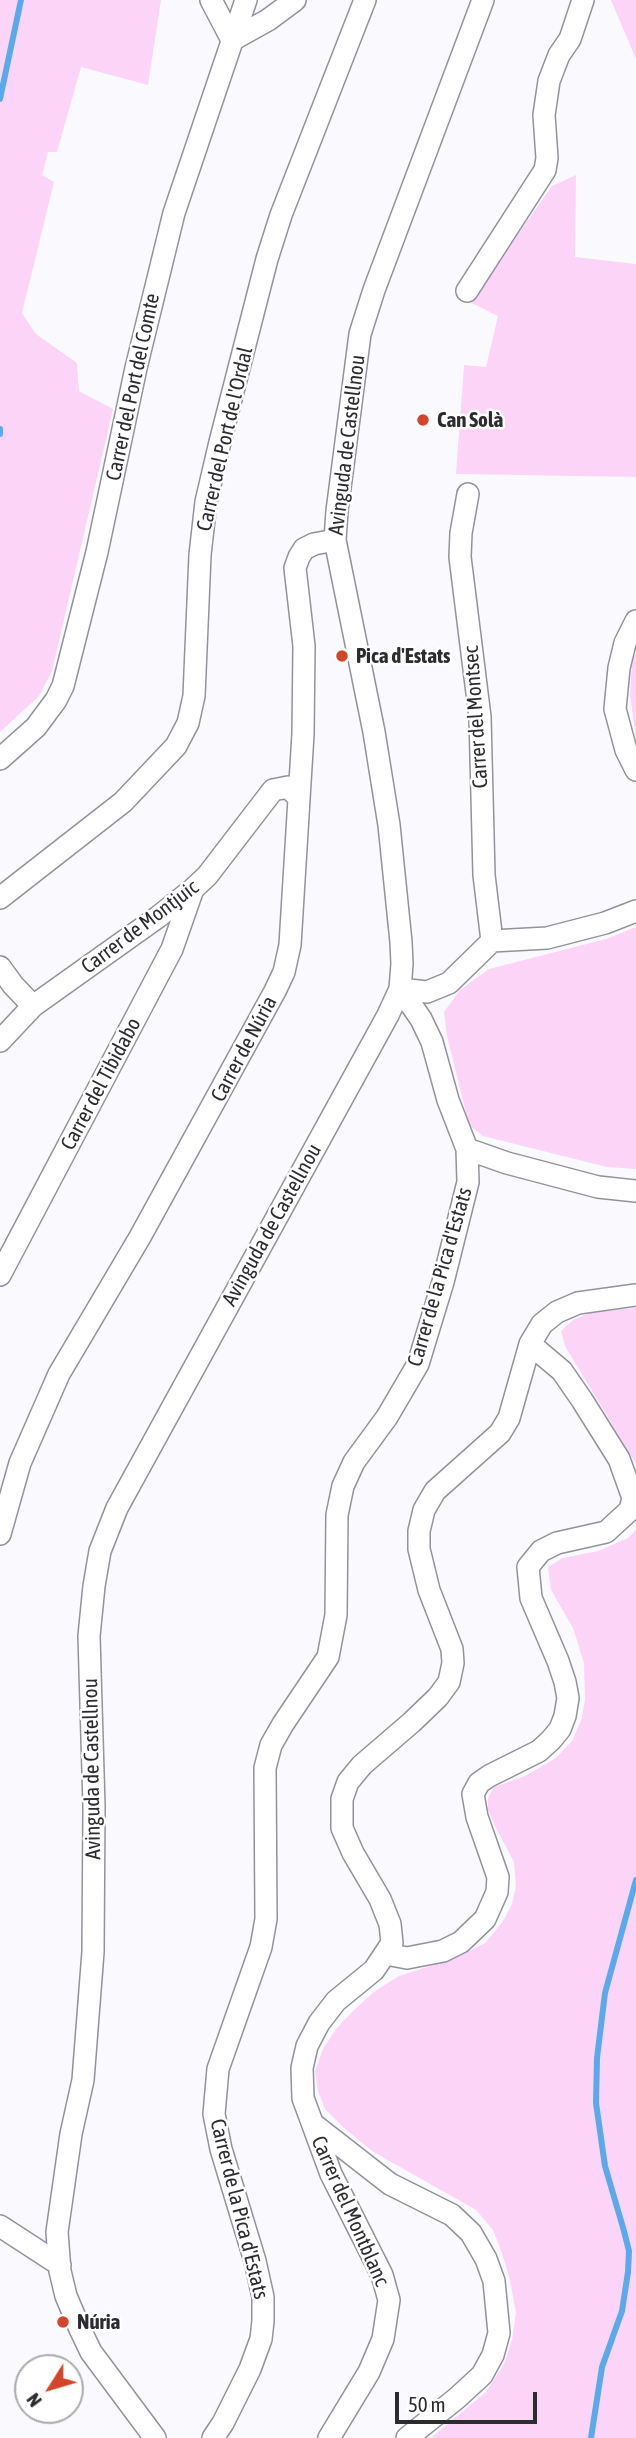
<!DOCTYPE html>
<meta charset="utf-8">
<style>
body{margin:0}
#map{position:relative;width:636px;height:2438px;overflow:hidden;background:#fafafe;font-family:"Asap Condensed",sans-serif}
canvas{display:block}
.north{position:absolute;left:14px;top:2354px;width:70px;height:70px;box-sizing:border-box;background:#fff;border:2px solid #abaaac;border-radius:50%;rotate:233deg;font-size:19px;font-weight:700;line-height:28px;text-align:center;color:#2c2b2f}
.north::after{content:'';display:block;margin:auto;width:24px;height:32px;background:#d2472b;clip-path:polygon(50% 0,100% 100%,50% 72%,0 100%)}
.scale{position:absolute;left:395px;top:2392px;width:142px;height:32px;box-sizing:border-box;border:4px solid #2c2b2f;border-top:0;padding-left:9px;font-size:21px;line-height:24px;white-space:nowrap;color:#2c2b2f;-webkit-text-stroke:5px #fff;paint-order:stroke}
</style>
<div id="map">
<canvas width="636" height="2438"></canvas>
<div class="north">N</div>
<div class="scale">50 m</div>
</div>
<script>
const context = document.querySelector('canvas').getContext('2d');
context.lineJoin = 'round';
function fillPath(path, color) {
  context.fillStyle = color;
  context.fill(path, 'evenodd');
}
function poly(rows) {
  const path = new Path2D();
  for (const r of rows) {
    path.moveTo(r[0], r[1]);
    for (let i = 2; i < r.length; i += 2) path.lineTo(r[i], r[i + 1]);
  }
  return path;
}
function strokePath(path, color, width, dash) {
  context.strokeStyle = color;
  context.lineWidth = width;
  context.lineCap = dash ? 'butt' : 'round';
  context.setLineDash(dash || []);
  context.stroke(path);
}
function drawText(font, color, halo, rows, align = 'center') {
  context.font = font + ' "Asap Condensed",sans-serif';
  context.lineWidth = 5;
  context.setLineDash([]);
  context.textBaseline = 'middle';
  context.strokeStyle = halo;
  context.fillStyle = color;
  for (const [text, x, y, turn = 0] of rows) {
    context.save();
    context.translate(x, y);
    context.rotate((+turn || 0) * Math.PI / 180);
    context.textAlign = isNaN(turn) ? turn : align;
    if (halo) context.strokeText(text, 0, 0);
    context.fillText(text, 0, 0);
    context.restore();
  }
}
const green = poly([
 [0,0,161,0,148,85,81,67,57,152,48,152,42,175,54,182,22,313,36,334,77,363,79,391,113,409,52,671,39,696,0,732],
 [611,0,636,0,636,59],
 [576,175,575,257,636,264,636,477,456,474,464,365,486,367,498,316,470,302,552,186],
 [636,653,636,738,630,695,632,663],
 [636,927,636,1169,607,1167,483,1136,469,1125,447,1036,444,1012,460,990,489,969,606,939],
 [636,1308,636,1464,565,1346,561,1331,573,1320,592,1312],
 [636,1530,636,2438,431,2438,486,2392,504,2364,512,2340,516,2313,510,2280,502,2253,493,2230,476,2210,372,2151,343,2127,325,2109,318,2091,315,2071,323,2049,336,2029,355,2009,375,1991,399,1976,458,1957,485,1943,502,1923,512,1904,516,1886,514,1862,494,1824,488,1810,488,1798,494,1787,525,1776,556,1758,572,1741,582,1718,585,1699,584,1663,573,1628,551,1590,548,1567,563,1558,598,1551,628,1538]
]);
const stream = poly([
 [0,99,21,0],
 [0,429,0,434],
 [591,2438,602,2367,622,2311,628,2272,629,2251,624,2231,605,2166,596,2103,597,2058,605,1993,636,1880]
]);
const minor = poly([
 [211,0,232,40,268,20,295,0],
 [467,291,545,170,547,158,544,115,549,81,559,55,570,39,583,0],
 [468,494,461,533,460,557,480,717,484,875,492,941],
 [636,621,625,643,619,668,615,709,626,750,636,770],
 [0,759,36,727,56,700,63,686,97,552,136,368,174,213,246,0],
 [0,898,123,802,176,746,188,723,194,696,200,555,206,502,220,442,267,259,281,215,365,0],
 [0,967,13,985,33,1006],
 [400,989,427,992,449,983,492,941,547,938,605,923,636,911],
 [0,1041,33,1006,158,917,193,889,207,876,273,790,288,787,298,797],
 [467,1149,507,1163,598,1187,636,1191],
 [0,1275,172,949,193,889],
 [0,1534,20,1463,59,1374,140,1237,275,991,284,972,290,945,303,734,304,646,295,568,299,557,304,549,314,544,335,540],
 [386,1954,407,1958,443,1951,461,1942,485,1919,497,1892,498,1877,477,1817,473,1794,479,1783,489,1776,539,1751,551,1740,560,1729,565,1716,568,1698,565,1682,558,1661,531,1598,528,1567,541,1551,557,1543,606,1532,630,1510,633,1498,619,1459,582,1400,562,1371,530,1344],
 [313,2124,390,2184,452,2215,471,2233,486,2259,494,2281,499,2333,493,2355,482,2375,457,2398,407,2438],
 [0,2226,60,2265],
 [155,2438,91,2352,80,2329,66,2296,60,2271,57,2232,71,2134,83,2080,93,1952,94,1806,89,1636,94,1586,100,1551,117,1508,388,1015,400,989,402,964,401,942,389,825,374,732,335,540,337,511,360,334,374,290,483,0],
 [213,2438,223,2423,250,2369,261,2339,263,2321,263,2297,255,2261,221,2149,214,2114,218,2069,261,1947,266,1919,265,1768,271,1745,283,1724,328,1657,336,1615,337,1515,343,1486,354,1462,387,1417,418,1364,443,1282,468,1182,467,1149,448,1100,432,1042,421,1019,400,989],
 [329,2438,369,2372,383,2339,389,2300,382,2275,331,2174,303,2098,302,2068,307,2046,319,2023,336,2001,374,1970,392,1943,390,1924,380,1899,353,1853,342,1828,342,1799,348,1782,362,1765,412,1722,438,1697,449,1682,453,1663,452,1649,429,1590,419,1549,419,1531,424,1510,435,1491,500,1433,509,1418,530,1344,542,1324,557,1312,578,1303,636,1295]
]);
const markers = [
 [423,420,7,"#d2472b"],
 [342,656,7,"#d2472b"],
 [63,2322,7,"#d2472b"]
];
const streetNames = [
 ["Carrer del Port del Comte",133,387,-78],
 ["Carrer del Port de l'Ordal",225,439,-77],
 ["Avinguda de Castellnou",347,445,-83],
 ["Carrer del Montsec",476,717,-94],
 ["Carrer de Montjuic",140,927,-37],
 ["Carrer de Núria",244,1049,-62],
 ["Carrer del Tibidabo",101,1084,-62],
 ["Avinguda de Castellnou",272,1225,-61],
 ["Carrer de la Pica d'Estats",440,1277,-74],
 ["Avinguda de Castellnou",92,1769,-91],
 ["Carrer de la Pica d'Estats",239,2209,76],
 ["Carrer del Montblanc",350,2211,66]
];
const poiNames = [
 ["Can Solà",437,420],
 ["Pica d'Estats",356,656],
 ["Núria",77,2322]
];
fillPath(green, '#fcd4f8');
strokePath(stream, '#5aa9eb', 6);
strokePath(minor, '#92929c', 24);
strokePath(minor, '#fff', 21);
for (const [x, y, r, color] of markers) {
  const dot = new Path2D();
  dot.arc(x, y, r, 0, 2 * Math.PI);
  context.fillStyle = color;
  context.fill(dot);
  strokePath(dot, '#fff', 2.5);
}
drawText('21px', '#2c2b2f', '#fff', streetNames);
drawText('bold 21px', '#2c2b2f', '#fff', poiNames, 'left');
</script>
